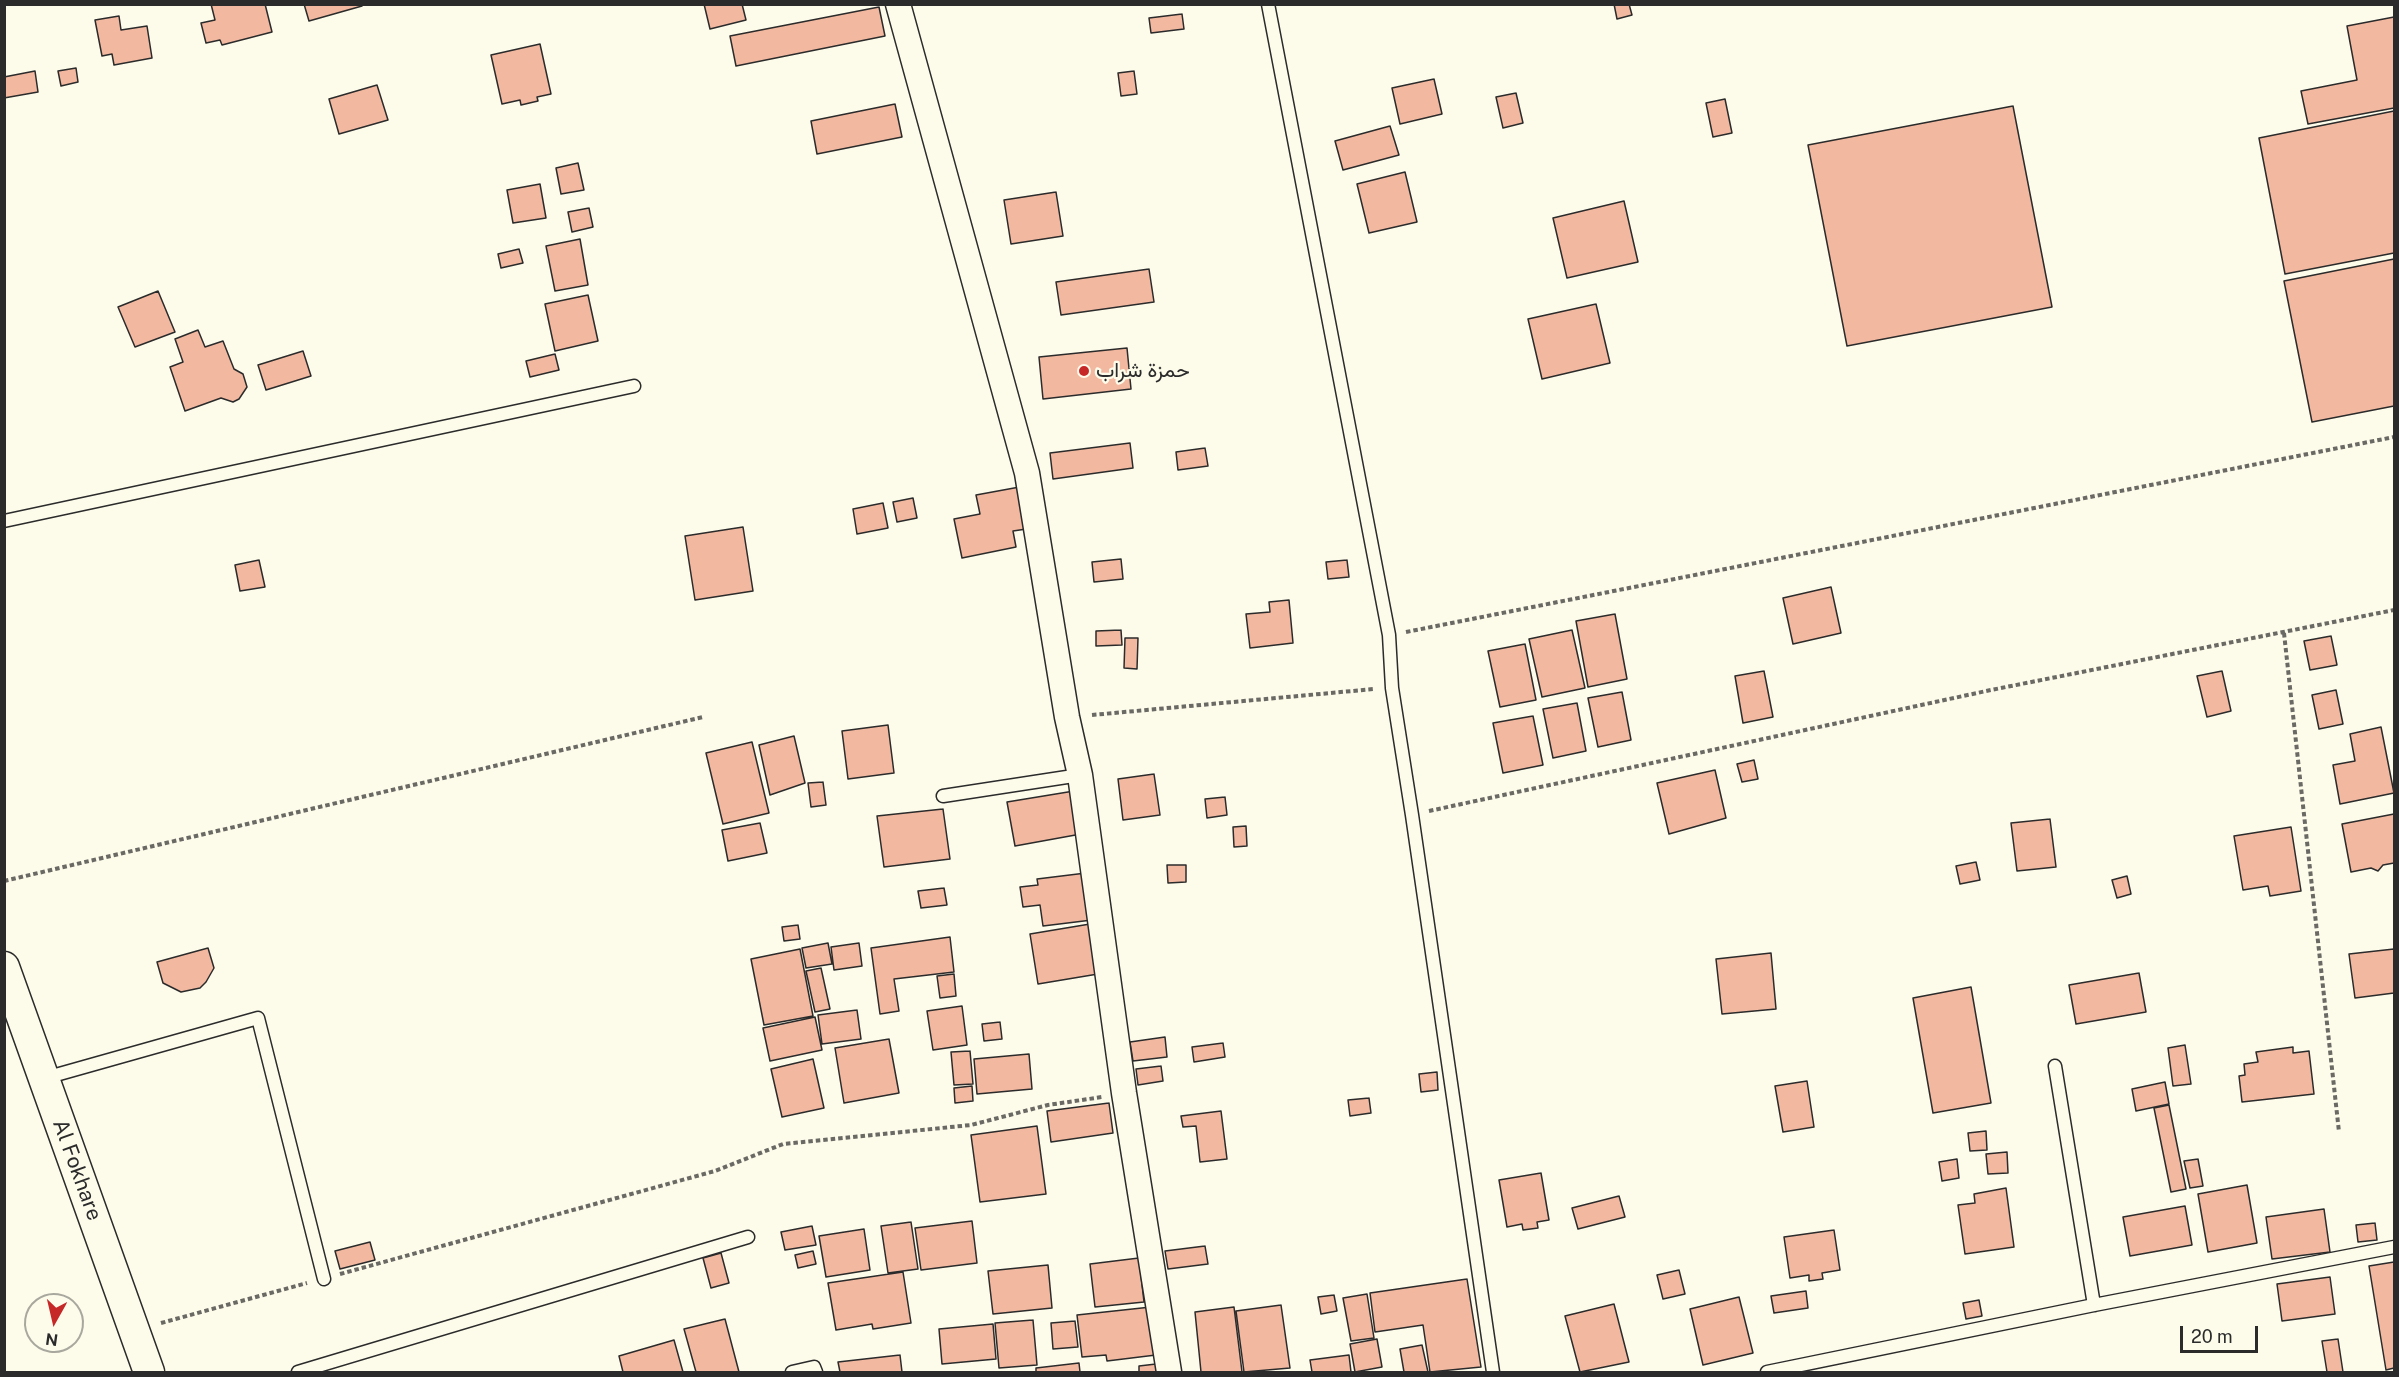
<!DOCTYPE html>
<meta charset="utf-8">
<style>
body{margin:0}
#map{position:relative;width:2399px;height:1377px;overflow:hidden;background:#fdfbea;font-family:"Public Sans",sans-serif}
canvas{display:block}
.frame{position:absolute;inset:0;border:6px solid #2b2b2b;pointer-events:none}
.north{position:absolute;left:24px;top:1293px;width:60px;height:60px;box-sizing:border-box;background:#fdfbea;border:2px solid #a9a89e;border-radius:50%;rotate:188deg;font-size:16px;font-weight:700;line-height:24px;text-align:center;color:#2b2b2b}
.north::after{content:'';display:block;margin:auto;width:21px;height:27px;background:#c62828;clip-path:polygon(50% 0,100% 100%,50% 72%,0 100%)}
.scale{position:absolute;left:2180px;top:1326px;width:78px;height:27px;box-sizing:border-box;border:3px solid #2b2b2b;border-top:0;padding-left:8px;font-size:18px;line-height:21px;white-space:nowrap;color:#2b2b2b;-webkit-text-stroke:4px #fdfbea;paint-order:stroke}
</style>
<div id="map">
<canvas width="2399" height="1377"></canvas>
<div class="frame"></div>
<div class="north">N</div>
<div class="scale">20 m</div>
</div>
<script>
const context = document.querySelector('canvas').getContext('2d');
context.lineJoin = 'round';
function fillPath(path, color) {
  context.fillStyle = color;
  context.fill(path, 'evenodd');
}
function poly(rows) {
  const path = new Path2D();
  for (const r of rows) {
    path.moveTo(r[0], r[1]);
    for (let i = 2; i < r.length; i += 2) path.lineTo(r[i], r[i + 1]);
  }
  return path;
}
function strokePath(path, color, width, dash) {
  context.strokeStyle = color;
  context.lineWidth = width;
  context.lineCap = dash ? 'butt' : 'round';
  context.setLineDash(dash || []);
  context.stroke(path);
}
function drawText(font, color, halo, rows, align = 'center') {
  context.font = font + ' "Public Sans",Vazirmatn,sans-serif';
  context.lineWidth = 4.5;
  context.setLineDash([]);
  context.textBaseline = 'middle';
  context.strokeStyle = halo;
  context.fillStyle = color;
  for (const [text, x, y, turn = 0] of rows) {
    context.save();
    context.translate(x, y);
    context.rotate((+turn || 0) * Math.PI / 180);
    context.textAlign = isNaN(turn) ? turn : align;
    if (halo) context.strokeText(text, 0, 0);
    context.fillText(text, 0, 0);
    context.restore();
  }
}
const building = poly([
 [211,4,265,4,272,32,222,45,220,40,206,43,201,23,215,20,211,4],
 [304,4,361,4,362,6,309,21,304,4],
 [704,4,742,4,746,20,710,29,704,4],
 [1614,4,1629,4,1632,15,1617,19,1614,4],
 [879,7,885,36,736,66,730,36,879,7],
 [1182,14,1184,29,1151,33,1149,18,1182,14],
 [119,16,121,30,147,26,152,58,114,65,112,54,102,56,95,20,119,16],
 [2394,17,2394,108,2308,124,2301,91,2357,80,2347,26,2394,17],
 [540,44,551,94,537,97,538,101,521,105,520,100,502,104,491,55,540,44],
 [76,68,78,82,61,86,58,71,76,68],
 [35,71,38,92,4,98,4,77,35,71],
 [1134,71,1137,94,1121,96,1118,73,1134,71],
 [1434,79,1442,114,1400,124,1392,88,1434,79],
 [377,85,388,120,339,134,329,99,377,85],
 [1516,93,1523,123,1503,128,1496,97,1516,93],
 [1725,99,1732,133,1713,137,1706,103,1725,99],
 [895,104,902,137,817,154,811,121,895,104],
 [2013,106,2052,307,1847,346,1808,145,2013,106],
 [2394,111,2394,253,2285,274,2259,138,2394,111],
 [1390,126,1399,155,1343,170,1335,141,1390,126],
 [578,163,584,190,561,194,556,168,578,163],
 [1405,172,1417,222,1369,233,1357,184,1405,172],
 [540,184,546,218,513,223,507,190,540,184],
 [1056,192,1063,236,1011,244,1004,200,1056,192],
 [1624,201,1638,262,1567,278,1553,218,1624,201],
 [589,208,593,227,572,232,568,212,589,208],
 [580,239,588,285,555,291,546,246,580,239],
 [519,249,523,263,501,268,498,254,519,249],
 [2394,259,2394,406,2312,422,2284,281,2394,259],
 [1149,269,1154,302,1061,315,1056,282,1149,269],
 [158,291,175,332,135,347,118,307,158,291],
 [588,295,598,341,555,351,545,304,588,295],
 [1596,304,1610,363,1542,379,1528,319,1596,304],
 [198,330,205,347,223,341,234,369,243,374,247,387,239,399,233,402,221,398,185,411,170,367,183,362,175,339,198,330],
 [1127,348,1131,389,1043,399,1039,357,1127,348],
 [303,351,311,376,266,390,258,365,303,351],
 [555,354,559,370,530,377,526,361,555,354],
 [1130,443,1133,468,1053,479,1050,453,1130,443],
 [1205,448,1208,466,1178,470,1176,452,1205,448],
 [1025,486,1033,528,1013,531,1016,547,962,558,954,519,980,514,976,495,1025,486],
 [913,498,917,518,897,522,893,502,913,498],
 [883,503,888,528,857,534,853,509,883,503],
 [743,527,753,591,695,600,685,536,743,527],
 [1121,559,1123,579,1094,582,1092,562,1121,559],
 [259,560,265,587,240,591,235,565,259,560],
 [1347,560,1349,577,1328,579,1326,562,1347,560],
 [1831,587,1841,633,1793,644,1783,598,1831,587],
 [1289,600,1293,643,1250,648,1246,614,1270,612,1269,602,1289,600],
 [1615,614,1627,679,1588,687,1576,621,1615,614],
 [1121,630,1122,645,1096,646,1096,631,1121,630],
 [1572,630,1585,688,1542,697,1529,639,1572,630],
 [2331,636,2337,665,2310,670,2304,641,2331,636],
 [1125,638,1138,638,1137,669,1124,668,1125,638],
 [1525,644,1536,700,1500,707,1488,651,1525,644],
 [1764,671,1773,717,1743,723,1735,676,1764,671],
 [2222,671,2231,711,2207,717,2197,676,2222,671],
 [2336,690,2343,724,2319,729,2312,695,2336,690],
 [1622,692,1631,740,1598,747,1588,698,1622,692],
 [1577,703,1586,751,1553,758,1543,709,1577,703],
 [1533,716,1543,765,1503,773,1493,723,1533,716],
 [888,725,894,773,848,779,842,731,888,725],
 [2381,727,2394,793,2340,804,2333,765,2355,761,2350,734,2381,727],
 [794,736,805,783,770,795,759,745,794,736],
 [752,742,769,813,723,824,706,753,752,742],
 [1754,760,1758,779,1742,782,1737,764,1754,760],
 [1715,770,1726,818,1669,834,1657,783,1715,770],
 [1154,774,1160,815,1123,820,1118,779,1154,774],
 [823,782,826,805,811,807,808,783,823,782],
 [1074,791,1081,834,1015,846,1007,802,1074,791],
 [1225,797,1227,815,1207,818,1205,799,1225,797],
 [943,809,950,859,884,867,877,816,943,809],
 [2394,814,2394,863,2383,865,2378,871,2371,868,2351,872,2342,824,2394,814],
 [2050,819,2056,867,2017,871,2011,823,2050,819],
 [760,823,767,853,728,861,722,830,760,823],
 [1246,826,1247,846,1234,847,1233,827,1246,826],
 [2291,827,2301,891,2270,896,2268,886,2243,890,2234,836,2291,827],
 [1976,862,1980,880,1960,884,1956,866,1976,862],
 [1167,865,1186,865,1186,882,1168,883,1167,865],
 [1086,873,1092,920,1043,926,1040,905,1023,907,1020,887,1038,885,1037,879,1086,873],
 [2127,876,2131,894,2117,898,2112,880,2127,876],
 [944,888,947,905,921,908,918,891,944,888],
 [1090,924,1098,974,1038,984,1030,934,1090,924],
 [798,925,800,939,784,941,782,927,798,925],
 [950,937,954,972,894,979,899,1011,880,1014,871,948,950,937],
 [828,943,832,964,806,968,802,948,828,943],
 [859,943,862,966,834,970,831,947,859,943],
 [208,948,214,968,206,982,200,988,181,992,163,983,157,962,208,948],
 [800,949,813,1016,764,1025,751,959,800,949],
 [2394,949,2394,993,2355,998,2349,954,2394,949],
 [1771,953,1776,1009,1722,1014,1716,959,1771,953],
 [821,968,830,1009,815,1012,806,971,821,968],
 [2139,973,2146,1012,2076,1024,2069,985,2139,973],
 [954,974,956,996,940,998,937,976,954,974],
 [1971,987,1991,1103,1933,1113,1913,998,1971,987],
 [962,1006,967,1045,933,1050,927,1011,962,1006],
 [857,1010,861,1039,822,1044,818,1015,857,1010],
 [815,1017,822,1050,770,1061,763,1028,815,1017],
 [1000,1022,1002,1039,984,1041,982,1024,1000,1022],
 [1165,1037,1167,1057,1133,1061,1130,1042,1165,1037],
 [889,1039,899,1093,844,1103,835,1048,889,1039],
 [1223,1043,1225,1057,1194,1062,1192,1047,1223,1043],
 [2185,1045,2191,1084,2173,1086,2168,1048,2185,1045],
 [2293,1047,2293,1053,2309,1051,2314,1094,2242,1102,2239,1076,2245,1075,2244,1064,2258,1062,2256,1052,2293,1047],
 [970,1051,973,1084,954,1085,951,1052,970,1051],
 [1029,1054,1032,1089,977,1094,974,1059,1029,1054],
 [813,1059,824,1108,782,1117,771,1069,813,1059],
 [1161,1066,1163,1081,1138,1085,1136,1069,1161,1066],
 [1437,1072,1438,1090,1421,1092,1419,1074,1437,1072],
 [1807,1081,1814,1127,1783,1132,1775,1086,1807,1081],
 [2165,1082,2169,1104,2136,1111,2132,1089,2165,1082],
 [972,1086,973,1101,955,1103,954,1088,972,1086],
 [1369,1098,1371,1113,1350,1116,1348,1100,1369,1098],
 [1109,1103,1113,1133,1051,1142,1047,1111,1109,1103],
 [2169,1105,2186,1189,2171,1192,2154,1108,2169,1105],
 [1221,1111,1227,1159,1200,1162,1196,1126,1183,1127,1181,1116,1221,1111],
 [1037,1126,1046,1194,980,1202,971,1135,1037,1126],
 [1986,1131,1987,1150,1970,1151,1968,1133,1986,1131],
 [2007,1152,2008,1173,1988,1174,1986,1154,2007,1152],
 [1957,1159,1959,1178,1942,1181,1939,1162,1957,1159],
 [2198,1159,2203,1186,2190,1188,2184,1161,2198,1159],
 [1541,1173,1549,1220,1537,1222,1538,1228,1523,1230,1522,1224,1507,1227,1499,1180,1541,1173],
 [2247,1185,2257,1243,2208,1252,2198,1194,2247,1185],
 [2006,1188,2014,1247,1965,1254,1958,1205,1975,1203,1974,1194,2006,1188],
 [1619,1196,1625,1217,1578,1229,1572,1208,1619,1196],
 [2185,1206,2192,1245,2130,1256,2123,1217,2185,1206],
 [2324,1209,2330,1252,2272,1259,2266,1217,2324,1209],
 [972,1221,977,1263,921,1270,915,1228,972,1221],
 [911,1222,918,1269,888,1273,881,1226,911,1222],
 [2375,1223,2377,1240,2358,1242,2356,1225,2375,1223],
 [812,1226,816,1245,785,1250,781,1232,812,1226],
 [864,1229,870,1270,826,1277,819,1236,864,1229],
 [1834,1230,1840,1270,1822,1273,1823,1279,1809,1281,1809,1275,1790,1278,1784,1237,1834,1230],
 [370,1242,375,1260,340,1269,335,1251,370,1242],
 [1205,1246,1208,1264,1168,1269,1165,1251,1205,1246],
 [813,1251,816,1264,798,1268,795,1255,813,1251],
 [721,1253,729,1283,711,1288,703,1258,721,1253],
 [1139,1258,1144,1302,1095,1307,1090,1264,1139,1258],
 [2394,1262,2394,1368,2386,1370,2369,1266,2394,1262],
 [1048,1265,1052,1308,993,1314,988,1271,1048,1265],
 [1679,1270,1685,1294,1663,1299,1657,1275,1679,1270],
 [903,1272,911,1323,873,1329,872,1324,836,1330,828,1283,903,1272],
 [2330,1277,2335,1314,2282,1321,2277,1284,2330,1277],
 [1467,1279,1481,1367,1430,1372,1423,1325,1375,1332,1370,1293,1467,1279],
 [1806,1291,1808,1308,1774,1313,1771,1296,1806,1291],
 [1367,1294,1374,1338,1351,1341,1343,1298,1367,1294],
 [1334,1295,1337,1311,1321,1314,1318,1297,1334,1295],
 [1739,1297,1753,1353,1703,1365,1690,1309,1739,1297],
 [1979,1300,1982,1316,1966,1319,1963,1303,1979,1300],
 [1614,1304,1629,1362,1580,1372,1565,1316,1614,1304],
 [1281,1305,1290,1368,1244,1372,1236,1311,1281,1305],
 [1151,1307,1156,1355,1107,1361,1106,1355,1082,1357,1077,1315,1151,1307],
 [1234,1307,1242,1372,1201,1372,1195,1312,1234,1307],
 [725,1319,739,1372,696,1372,684,1329,725,1319],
 [1033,1320,1037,1365,999,1368,995,1323,1033,1320],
 [1075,1321,1078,1347,1053,1349,1051,1323,1075,1321],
 [993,1324,996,1359,942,1364,939,1329,993,1324],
 [1377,1339,1382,1367,1355,1372,1350,1344,1377,1339],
 [2338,1339,2343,1372,2327,1372,2322,1341,2338,1339],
 [674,1340,683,1372,623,1372,619,1356,674,1340],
 [1422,1345,1428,1372,1404,1372,1400,1349,1422,1345],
 [900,1355,902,1372,840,1372,838,1362,900,1355],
 [1349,1355,1351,1372,1312,1372,1310,1360,1349,1355],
 [1079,1363,1080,1372,1036,1372,1036,1368,1079,1363],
 [1156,1364,1157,1372,1139,1372,1139,1366,1156,1364]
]);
const path = poly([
 [1406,632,2394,437],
 [2284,633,2339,1132],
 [1092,715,1374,689],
 [1429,811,1991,690,2394,610],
 [4,881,703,717],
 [340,1274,715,1171,783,1144,971,1125,1048,1105,1102,1097],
 [161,1323,307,1283]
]);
const service = poly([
 [1268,4,1389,635,1392,688,1412,815,1493,1372],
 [4,521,634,386],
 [943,796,1080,775],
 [2055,1066,2094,1305],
 [45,1078,258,1018,324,1279],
 [298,1372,748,1237],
 [792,1372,814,1367,816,1372],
 [1767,1372,2094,1305,2394,1247]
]);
const minor = poly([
 [898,4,1027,473,1067,717,1080,775,1124,1093,1169,1372]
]);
const tertiary = poly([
 [4,967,149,1372]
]);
const markers = [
 [1084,371,6,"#c62828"]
];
const poiNames = [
 ["حمزة شراب",1096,371]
];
const streetNames = [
 ["Al Fokhare",77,1170,70]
];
fillPath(building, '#f2b8a0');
strokePath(building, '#2b2b2b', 1.5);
strokePath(service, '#2b2b2b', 15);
strokePath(minor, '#2b2b2b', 27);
strokePath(tertiary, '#2b2b2b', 33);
strokePath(path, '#6a6964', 4, [4.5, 3]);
strokePath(service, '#fdfbea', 12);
strokePath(minor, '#fdfbea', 24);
strokePath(tertiary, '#fdfbea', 30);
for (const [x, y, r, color] of markers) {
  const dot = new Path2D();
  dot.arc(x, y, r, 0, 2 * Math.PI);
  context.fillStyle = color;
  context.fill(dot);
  strokePath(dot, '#fdfbea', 2);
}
drawText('21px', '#2b2b2b', '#fdfbea', poiNames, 'left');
drawText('21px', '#2b2b2b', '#fdfbea', streetNames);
</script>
